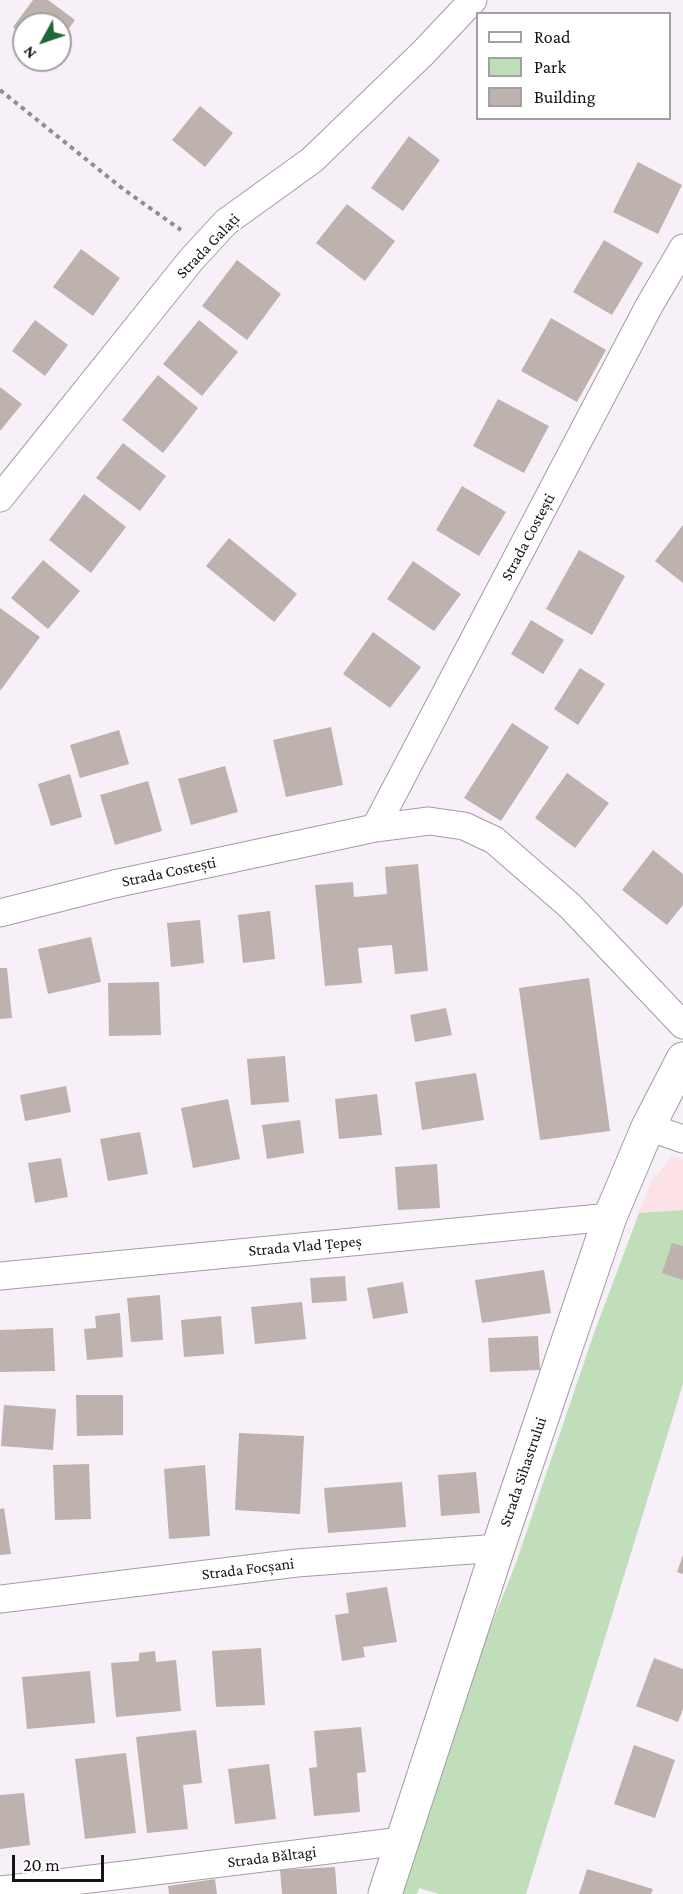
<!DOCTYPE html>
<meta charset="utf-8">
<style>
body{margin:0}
#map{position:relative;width:683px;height:1894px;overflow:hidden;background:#f8f0f8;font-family:"Crimson Pro",serif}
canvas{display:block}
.legend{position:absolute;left:476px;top:12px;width:195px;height:108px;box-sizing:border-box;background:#fff;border:2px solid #a1a1a1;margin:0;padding:8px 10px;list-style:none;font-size:18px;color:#151315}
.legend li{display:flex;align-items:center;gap:12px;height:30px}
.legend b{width:30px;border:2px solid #a1a1a1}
.north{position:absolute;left:12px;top:12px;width:60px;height:60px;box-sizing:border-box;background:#fff;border:2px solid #a1a1a1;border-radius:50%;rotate:230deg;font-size:16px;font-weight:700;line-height:24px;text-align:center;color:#151315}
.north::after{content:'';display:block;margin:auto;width:21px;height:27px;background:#1f6734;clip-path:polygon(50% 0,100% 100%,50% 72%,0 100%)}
.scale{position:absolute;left:12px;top:1855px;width:92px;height:27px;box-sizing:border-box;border:3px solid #151315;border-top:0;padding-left:8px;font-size:18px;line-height:21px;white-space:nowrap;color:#151315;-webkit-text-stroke:4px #fff;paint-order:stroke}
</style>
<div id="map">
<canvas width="683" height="1894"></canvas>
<ul class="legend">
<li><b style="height:8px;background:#fff"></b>Road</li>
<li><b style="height:16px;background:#c0deb9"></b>Park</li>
<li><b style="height:16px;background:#bdb2ae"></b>Building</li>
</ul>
<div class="north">N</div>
<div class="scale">20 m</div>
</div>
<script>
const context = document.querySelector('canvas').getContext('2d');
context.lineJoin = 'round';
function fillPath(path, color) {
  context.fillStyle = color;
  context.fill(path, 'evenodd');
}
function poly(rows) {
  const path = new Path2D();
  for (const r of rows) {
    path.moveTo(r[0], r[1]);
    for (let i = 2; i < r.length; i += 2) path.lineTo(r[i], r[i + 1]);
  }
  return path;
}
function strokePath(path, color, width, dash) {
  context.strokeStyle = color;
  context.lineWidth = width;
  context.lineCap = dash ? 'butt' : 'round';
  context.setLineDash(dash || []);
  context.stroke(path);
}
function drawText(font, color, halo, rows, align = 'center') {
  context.font = font + ' "Crimson Pro",serif';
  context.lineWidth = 4.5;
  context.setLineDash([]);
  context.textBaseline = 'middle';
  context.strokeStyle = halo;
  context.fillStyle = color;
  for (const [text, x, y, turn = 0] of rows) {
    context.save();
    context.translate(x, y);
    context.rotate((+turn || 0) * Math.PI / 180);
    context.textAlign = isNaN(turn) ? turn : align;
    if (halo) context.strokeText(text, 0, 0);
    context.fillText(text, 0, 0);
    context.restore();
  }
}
const commercial = poly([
 [672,1156,683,1159,683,1210,639,1213,651,1182]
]);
const green = poly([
 [683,1210,683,1384,526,1894,439,1894,419,1888,417,1894,398,1894,484,1643,516,1563,593,1336,639,1213]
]);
const building = poly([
 [33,0,48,0,75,20,60,41,60,24,24,24,24,36,13,27],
 [200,106,233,133,205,167,172,140],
 [409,136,440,160,403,211,371,188],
 [638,162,682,185,658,234,613,212],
 [347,204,395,241,365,281,316,243],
 [604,240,643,263,612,315,573,292],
 [81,249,120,278,93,316,53,287],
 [237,260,281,294,247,340,202,306],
 [551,318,606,350,577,402,521,371],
 [35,320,68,345,45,376,12,351],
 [199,320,238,352,202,396,163,364],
 [158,375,198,408,163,453,122,420],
 [0,387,22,404,0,431],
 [498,399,549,426,524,473,473,446],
 [123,443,166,476,140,511,96,478],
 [462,486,506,512,479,556,436,530],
 [84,494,126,527,91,573,49,540],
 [683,525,683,583,655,561],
 [229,538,297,594,274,622,206,566],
 [579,550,625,576,592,635,546,609],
 [43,560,80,591,48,629,11,598],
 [413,561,461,594,434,631,387,599],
 [0,608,40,637,0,691],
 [531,620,564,640,543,674,511,654],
 [373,632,421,667,390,708,343,674],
 [580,668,605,684,578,725,554,709],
 [512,723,549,747,501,821,464,798],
 [331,727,343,785,286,797,273,740],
 [119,730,129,764,80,778,70,745],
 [225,766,238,812,191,825,178,779],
 [567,773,609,803,575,848,535,818],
 [70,774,82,817,51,826,38,784],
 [148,781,162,831,115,845,100,795],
 [653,850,683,874,683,905,667,925,622,890],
 [418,864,428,971,395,974,392,945,358,948,362,983,325,986,315,885,353,882,354,897,387,894,385,867],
 [270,911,275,959,243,963,238,915],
 [200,920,204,963,171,967,167,923],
 [91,937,101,982,48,994,38,949],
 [0,968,7,968,12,1018,0,1019],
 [589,978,610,1131,540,1140,519,988],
 [159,982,161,1035,109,1036,108,983],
 [446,1008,452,1035,415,1042,410,1015],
 [285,1056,289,1102,251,1105,247,1059],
 [476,1073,484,1120,422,1130,415,1082],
 [66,1086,71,1112,25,1121,20,1095],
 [377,1094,382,1135,339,1139,335,1099],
 [228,1099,240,1159,193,1168,181,1108],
 [300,1120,304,1153,267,1159,262,1125],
 [140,1132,148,1174,108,1181,100,1139],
 [61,1158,68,1197,35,1203,28,1163],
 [437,1164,440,1208,398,1210,395,1167],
 [672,1243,683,1246,683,1280,662,1273],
 [544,1270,551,1313,482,1323,475,1280],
 [345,1276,347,1301,312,1303,310,1278],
 [403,1282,408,1313,373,1319,367,1288],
 [160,1295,163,1340,131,1342,127,1298],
 [302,1302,306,1339,255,1344,251,1307],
 [120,1313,123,1357,87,1360,84,1329,96,1328,95,1316],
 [221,1316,224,1354,184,1357,181,1320],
 [53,1328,55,1371,0,1372,0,1330],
 [538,1336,540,1370,490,1372,488,1338],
 [76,1395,123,1395,123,1435,77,1436],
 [4,1405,56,1409,53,1450,1,1446],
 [239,1433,304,1436,300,1514,235,1510],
 [89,1464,91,1519,55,1520,53,1465],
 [205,1465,210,1536,169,1539,164,1469],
 [476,1472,480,1513,441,1516,438,1475],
 [402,1482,406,1527,328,1533,324,1488],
 [4,1508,11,1554,0,1555,0,1509],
 [683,1555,683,1574,677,1572],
 [387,1587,397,1642,363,1647,365,1657,342,1661,335,1615,349,1613,346,1593],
 [261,1648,265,1705,216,1707,212,1651],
 [155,1651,156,1662,176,1660,181,1711,116,1717,111,1663,139,1661,139,1653],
 [654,1658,683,1669,683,1709,678,1722,636,1706],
 [90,1671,95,1723,27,1729,22,1677],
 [361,1727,366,1772,357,1773,360,1812,314,1816,309,1768,317,1767,314,1731],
 [196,1730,202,1783,183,1785,188,1829,147,1833,136,1737],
 [634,1745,675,1760,655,1818,614,1804],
 [126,1753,136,1833,85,1839,75,1759],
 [269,1764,276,1819,235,1824,228,1769],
 [24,1793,30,1845,0,1849,0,1795],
 [335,1867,337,1894,282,1894,280,1870],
 [587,1869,653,1889,651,1894,579,1894],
 [215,1879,217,1894,169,1894,168,1886]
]);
const path = poly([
 [0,90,123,189,181,230]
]);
const street = poly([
 [0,498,191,260,226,222,312,160,423,53,473,0],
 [375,828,649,306,683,248],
 [0,913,114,884,375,828,429,821,464,826,494,840,570,906,683,1025],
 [648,1127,683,1139],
 [0,1276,610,1217],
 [0,1599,297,1563,498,1548],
 [0,1890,402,1841]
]);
const secondary = poly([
 [385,1894,498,1548,610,1217,648,1127,683,1059]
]);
const streetNames = [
 ["Strada Galați",208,246,-46],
 ["Strada Costești",528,537,-62],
 ["Strada Costești",169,872,-12],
 ["Strada Vlad Țepeș",305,1246,-5],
 ["Strada Sihastrului",523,1472,-71],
 ["Strada Focșani",248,1569,-7],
 ["Strada Băltagi",272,1857,-7]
];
fillPath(commercial, '#fce1e6');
fillPath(green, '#c0deb9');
fillPath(building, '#bdb2ae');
strokePath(street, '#a49ca4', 29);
strokePath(secondary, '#a49ca4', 35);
strokePath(path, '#918c91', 4, [4.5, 4.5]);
strokePath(street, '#fff', 27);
strokePath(secondary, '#fff', 33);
drawText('16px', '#151315', '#fff', streetNames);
</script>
